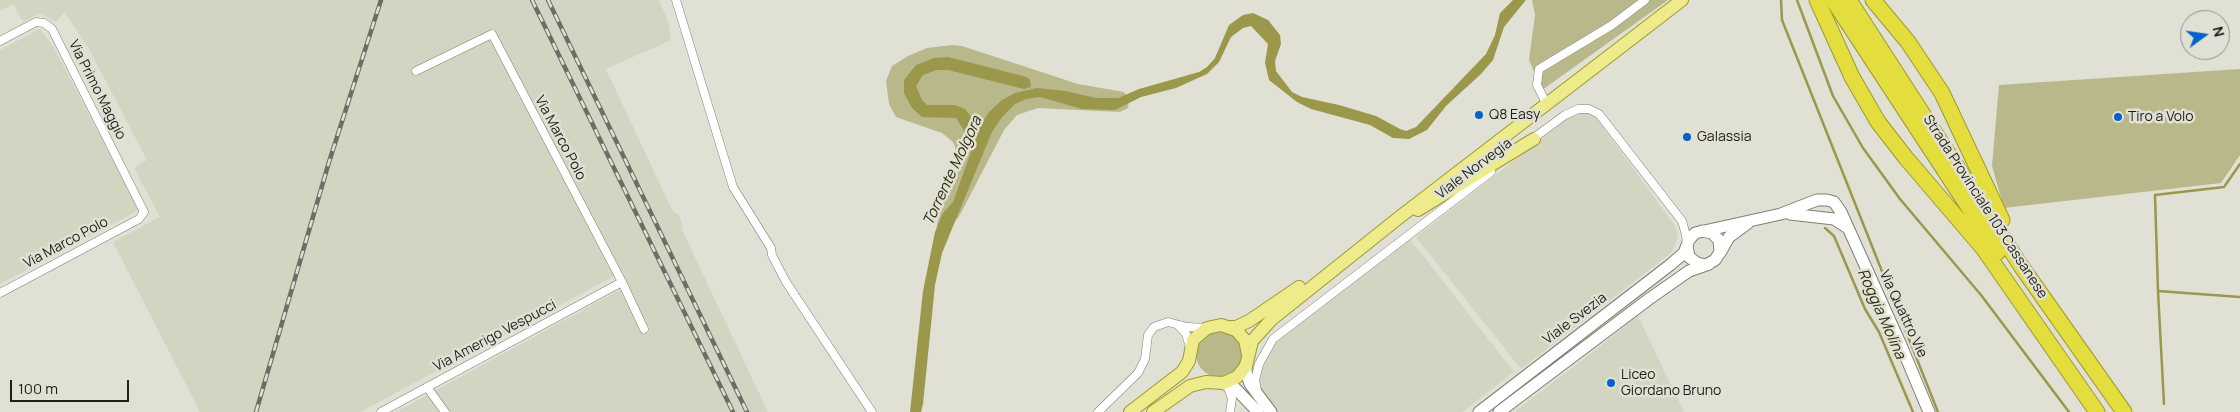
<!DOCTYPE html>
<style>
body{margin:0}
#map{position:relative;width:2240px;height:412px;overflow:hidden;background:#e0e0d4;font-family:Manrope,sans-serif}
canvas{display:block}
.north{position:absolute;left:2180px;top:10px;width:50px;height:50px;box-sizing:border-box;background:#e0e0d4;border:1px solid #92928a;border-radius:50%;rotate:76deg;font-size:14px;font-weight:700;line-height:20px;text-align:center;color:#1e1e1a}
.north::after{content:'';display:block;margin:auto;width:18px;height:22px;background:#0362cb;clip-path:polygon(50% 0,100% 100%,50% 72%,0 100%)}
.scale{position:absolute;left:10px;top:380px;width:119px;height:22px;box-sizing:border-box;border:2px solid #1e1e1a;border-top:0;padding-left:6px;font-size:15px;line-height:18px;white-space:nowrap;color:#1e1e1a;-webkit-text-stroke:4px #e0e0d4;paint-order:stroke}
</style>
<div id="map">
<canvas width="2240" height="412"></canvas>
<div class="north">N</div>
<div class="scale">100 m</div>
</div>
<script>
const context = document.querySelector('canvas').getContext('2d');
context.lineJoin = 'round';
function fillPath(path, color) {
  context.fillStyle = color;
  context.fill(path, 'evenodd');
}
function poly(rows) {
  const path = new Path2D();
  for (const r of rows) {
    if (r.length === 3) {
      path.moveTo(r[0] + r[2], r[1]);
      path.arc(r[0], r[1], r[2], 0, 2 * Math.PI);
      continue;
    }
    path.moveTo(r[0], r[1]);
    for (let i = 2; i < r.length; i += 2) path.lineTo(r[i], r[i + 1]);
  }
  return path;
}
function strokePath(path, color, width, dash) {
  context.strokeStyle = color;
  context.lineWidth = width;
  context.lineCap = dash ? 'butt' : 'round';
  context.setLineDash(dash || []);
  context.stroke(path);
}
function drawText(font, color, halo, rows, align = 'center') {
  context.font = font + ' Manrope,sans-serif';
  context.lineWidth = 5;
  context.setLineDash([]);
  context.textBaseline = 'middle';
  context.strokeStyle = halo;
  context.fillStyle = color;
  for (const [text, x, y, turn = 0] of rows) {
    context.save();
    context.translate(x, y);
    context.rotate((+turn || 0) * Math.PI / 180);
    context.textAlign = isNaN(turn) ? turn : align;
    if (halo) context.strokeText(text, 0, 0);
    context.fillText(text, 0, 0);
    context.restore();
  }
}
const built = poly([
 [0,0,659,0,668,21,671,40,606,69,673,212,678,214,681,219,683,232,768,412,396,412,629,285,622,272,360,412,200,412,113,242,160,217,134,168,147,160,89,49,65,12,56,22,40,13,23,22,13,4,0,11],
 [40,29,53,46,139,210,0,284,0,50],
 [1580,109,1594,115,1675,226,1678,238,1672,252,1521,369,1416,237],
 [1410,239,1514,372,1462,412,1278,412,1259,387,1261,370,1277,341],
 [1638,316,1684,412,1514,412,1589,355]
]);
const green = poly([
 [1532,0,1668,0,1542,90,1529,60,1535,15],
 [952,45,962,46,1078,84,1124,92,1129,99,1128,108,1120,112,1038,108,1017,115,1004,130,963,209,958,218,936,237,937,224,956,150,953,142,942,133,896,117,889,104,886,81,892,66,908,56,927,48],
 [2240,69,2240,155,2221,183,2004,208,1992,166,1999,85],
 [1219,354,23]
]);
const water = poly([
 [1513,0,1526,0,1504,27,1493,60,1481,74,1446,106,1427,130,1409,139,1393,138,1370,125,1311,109,1297,102,1269,80,1265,63,1268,44,1251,26,1243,28,1231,37,1219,62,1207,74,1176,88,1141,97,1115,110,1082,109,1040,97,1026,99,1015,104,1002,117,992,132,942,253,935,285,923,404,921,412,910,412,923,291,935,232,943,213,953,202,981,124,989,112,1002,100,1015,93,1037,88,1065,91,1096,98,1118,98,1139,89,1199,72,1207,67,1215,58,1229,25,1243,15,1253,13,1268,20,1280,35,1281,44,1275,61,1276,71,1292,92,1302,97,1339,105,1376,116,1400,129,1406,131,1416,127,1486,54,1495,35,1500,13],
 [948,57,1027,77,1030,80,1031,87,1024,89,948,70,936,70,923,75,916,86,922,100,927,105,955,105,965,109,974,120,976,130,975,134,968,137,956,118,922,117,912,108,904,93,904,80,916,65,934,58]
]);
const stream = poly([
 [1781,0,1782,20,1938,412],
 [1797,0,1833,96,1863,148,1900,199,1981,295,2069,412],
 [1825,228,1834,236,1865,309,1879,332,1913,412],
 [2158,291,2240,297],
 [2164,404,2158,291,2155,195,2224,187,2240,164]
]);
const street = poly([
 [676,0,733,187,771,248,772,255,786,282,872,412],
 [0,41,36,22,44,23,52,29,144,212,139,219,0,293],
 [416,71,492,34,622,282,644,329],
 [1546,103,1537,85,1539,69,1612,25,1645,0],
 [1531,140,1565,115,1578,109,1589,109,1599,114,1682,221,1686,235,1687,244],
 [1178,325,1186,334,1190,347],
 [1223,384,1228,388,1232,398,1230,412],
 [427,387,445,412],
 [1257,391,1255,380,1259,364,1273,339,1491,172],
 [381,412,622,282],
 [1098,412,1138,373,1145,359,1148,335,1154,327,1168,322,1187,327,1207,328]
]);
const secondary = poly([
 [1790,214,1834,219,1848,228],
 [1687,246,1689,257,1697,263,1706,265,1715,260,1720,252,1719,240,1712,233,1702,231],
 [1720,253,1729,237,1748,223],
 [1246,364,1246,372,1250,384,1271,412],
 [1221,383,1234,387,1258,412],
 [1479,412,1670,265,1684,253,1689,240,1695,233,1781,214,1817,200,1827,200,1834,202,1841,212,1900,343,1929,412],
 [1499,412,1649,299,1689,271,1709,264]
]);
const primary = poly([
 [1418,210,1534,139],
 [1231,327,1236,327,1249,321,1299,287],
 [1130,412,1182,372,1189,361,1193,340,1207,328,1221,325,1236,330,1245,340,1248,354],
 [1153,412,1190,386,1206,382,1224,383,1237,377,1246,366,1252,341,1272,319,1401,216,1682,0]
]);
const highway = poly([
 [1817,0,1852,77,1878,122,1906,158,1983,248,2097,412],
 [1833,0,1998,252],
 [1849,0,2021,266,2124,412],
 [1873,0,1908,42,1942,93,2002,220]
]);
const rail = poly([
 [532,0,733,412],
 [548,0,747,412],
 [256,412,329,162,381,0]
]);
const markers = [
 [1479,115,5,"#0362cb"],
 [2118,117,5,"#0362cb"],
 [1687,137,5,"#0362cb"],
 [1611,383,5,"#0362cb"]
];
const streetNames = [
 ["Via Primo Maggio",97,90,63],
 ["Via Marco Polo",560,138,62],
 ["Viale Norvegia",1474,169,-37],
 ["Strada Provinciale 103 Cassanese",1985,207,57],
 ["Via Marco Polo",66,243,-28],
 ["Via Quattro Vie",1903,314,65],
 ["Viale Svezia",1575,319,-37],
 ["Via Amerigo Vespucci",495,336,-28]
];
const poiNames = [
 ["Q8 Easy",1489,115],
 ["Tiro a Volo",2128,117],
 ["Galassia",1697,137],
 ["Liceo",1621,375],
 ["Giordano Bruno",1621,391]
];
const waterNames = [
 ["Torrente Molgora",953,171,-65],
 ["Roggia Molina",1881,314,66]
];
fillPath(built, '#d4d4c2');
fillPath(green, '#b9b88b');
fillPath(water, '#9b984b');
strokePath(stream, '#9b984b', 2.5);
strokePath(street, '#7f7f74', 9);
strokePath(secondary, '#7f7f74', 13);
strokePath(primary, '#9e9a31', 14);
strokePath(highway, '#9e9a31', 17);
strokePath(street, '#fff', 8);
strokePath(secondary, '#fff', 11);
strokePath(primary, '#eeeb8b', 12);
strokePath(highway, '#e3dd3d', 15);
strokePath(rail, '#6d6d66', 4.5);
strokePath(rail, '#e0e0d4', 2.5, [8]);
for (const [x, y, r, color] of markers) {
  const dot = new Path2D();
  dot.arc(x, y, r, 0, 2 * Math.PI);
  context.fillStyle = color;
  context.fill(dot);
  strokePath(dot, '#e0e0d4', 2);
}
drawText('14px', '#1e1e1a', '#e0e0d4', streetNames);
drawText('14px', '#1e1e1a', '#e0e0d4', poiNames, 'left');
drawText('italic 15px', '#2d2c09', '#e0e0d4', waterNames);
</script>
